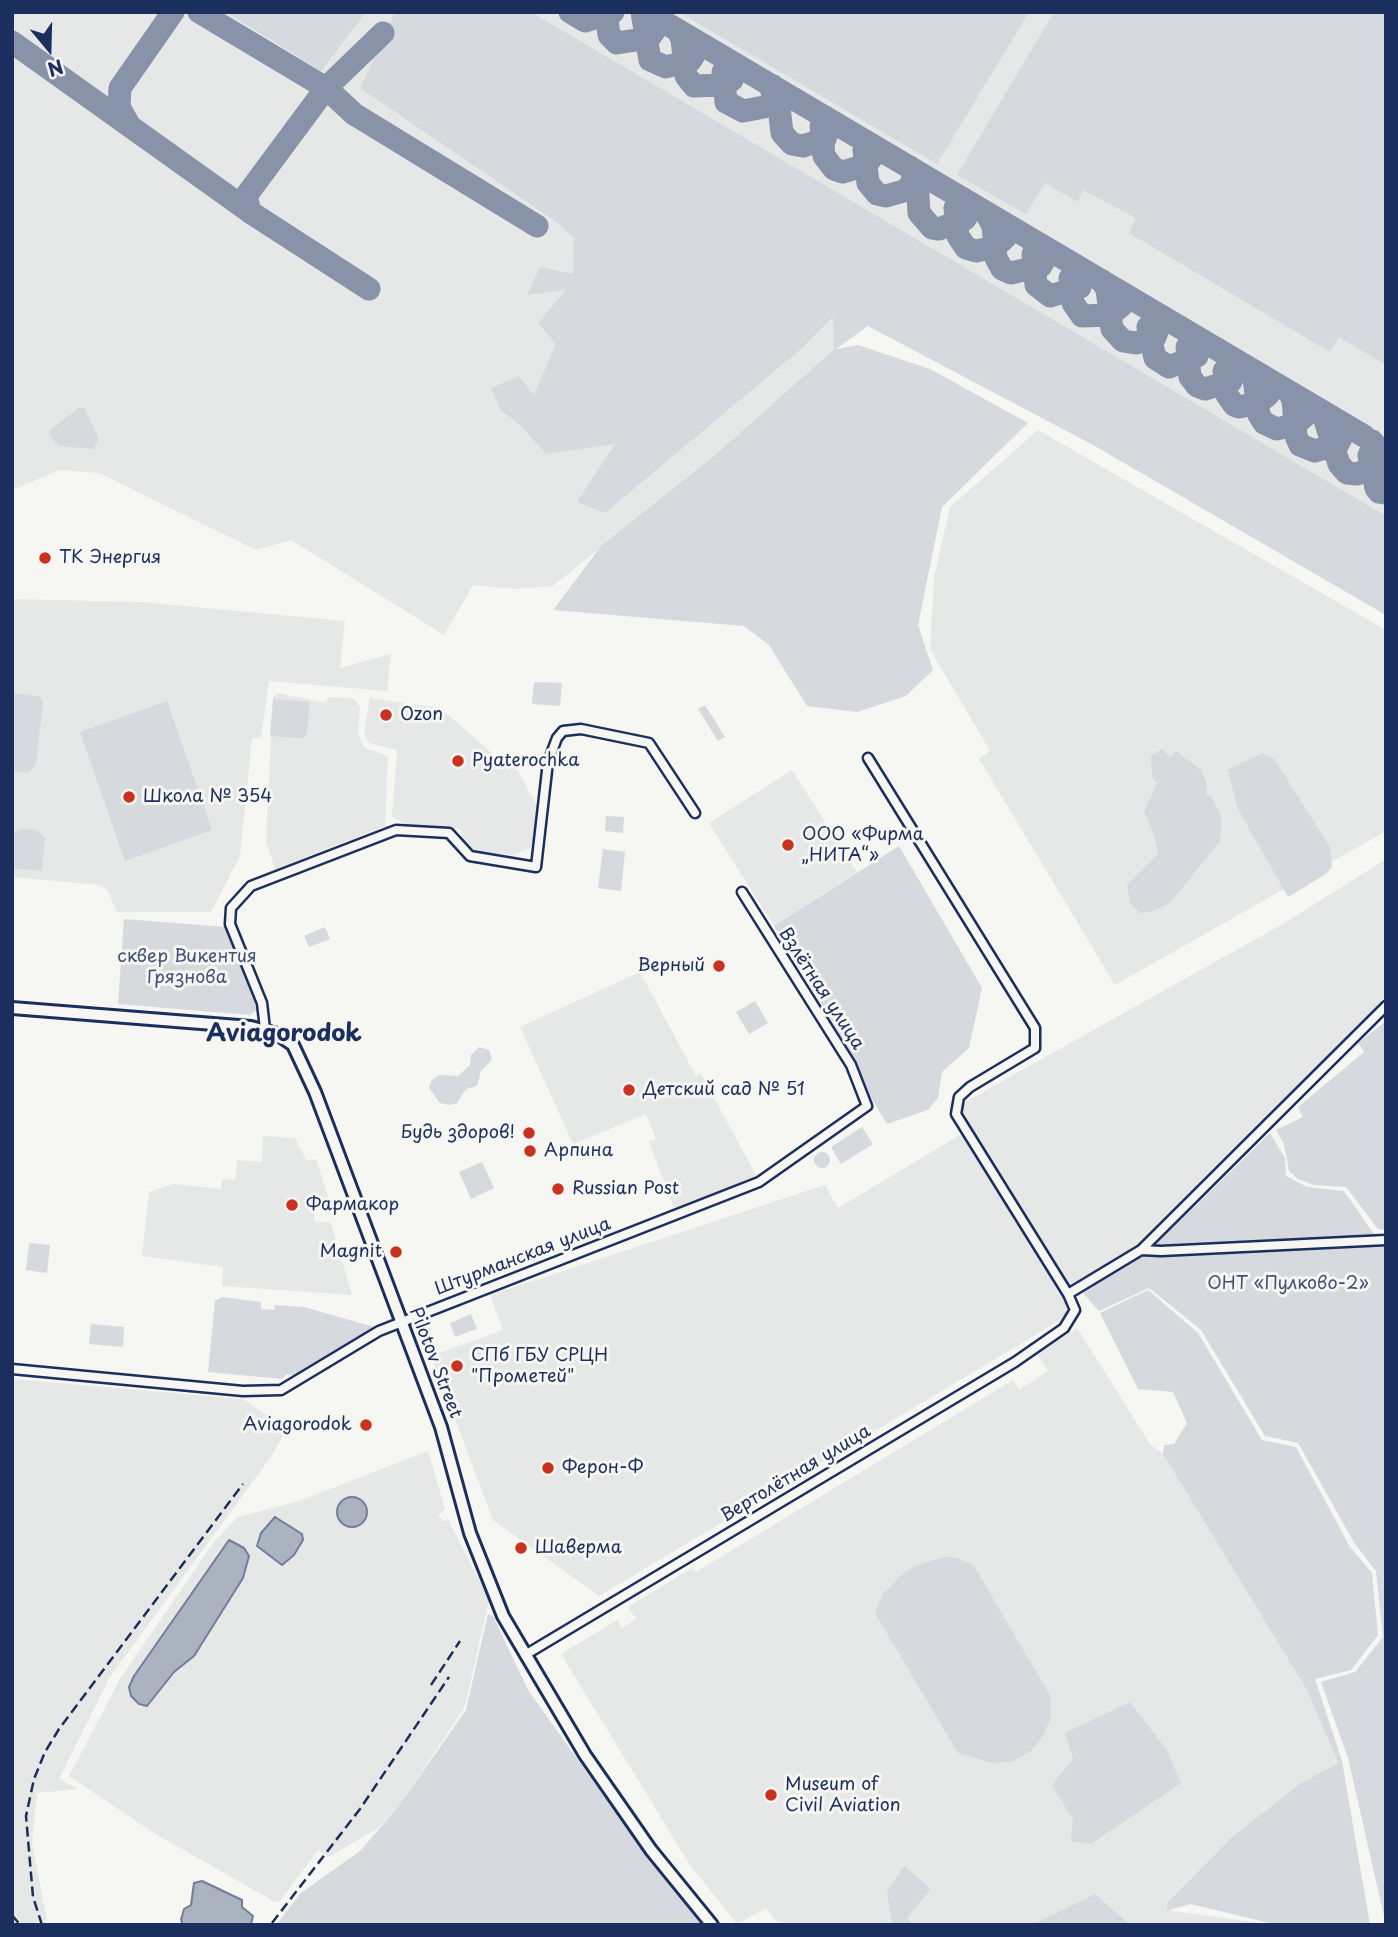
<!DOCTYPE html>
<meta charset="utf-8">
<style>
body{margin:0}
#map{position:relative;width:1398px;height:1937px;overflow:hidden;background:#f6f6f2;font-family:"Playpen Sans",sans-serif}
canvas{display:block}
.frame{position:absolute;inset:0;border:14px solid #1b2f5e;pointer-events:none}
.north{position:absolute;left:14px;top:14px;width:70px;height:70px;-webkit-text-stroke:5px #f6f6f2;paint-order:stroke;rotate:161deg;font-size:19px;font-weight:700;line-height:28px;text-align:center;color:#1b2f5e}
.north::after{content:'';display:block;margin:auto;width:24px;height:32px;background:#1b2f5e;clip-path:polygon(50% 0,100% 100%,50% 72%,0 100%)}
</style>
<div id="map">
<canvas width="1398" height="1937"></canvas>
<div class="frame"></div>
<div class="north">N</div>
</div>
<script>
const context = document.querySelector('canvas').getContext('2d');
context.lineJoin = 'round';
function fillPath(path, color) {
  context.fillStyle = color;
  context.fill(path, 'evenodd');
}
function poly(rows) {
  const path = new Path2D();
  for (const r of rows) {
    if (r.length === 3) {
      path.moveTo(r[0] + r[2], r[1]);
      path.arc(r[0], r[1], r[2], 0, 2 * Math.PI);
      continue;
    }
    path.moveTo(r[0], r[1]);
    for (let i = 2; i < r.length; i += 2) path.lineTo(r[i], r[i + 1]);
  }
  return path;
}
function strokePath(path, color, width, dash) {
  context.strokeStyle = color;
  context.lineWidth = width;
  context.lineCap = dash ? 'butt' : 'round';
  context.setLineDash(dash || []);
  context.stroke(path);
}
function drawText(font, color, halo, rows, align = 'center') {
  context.font = font + ' "Playpen Sans",sans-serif';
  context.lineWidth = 6;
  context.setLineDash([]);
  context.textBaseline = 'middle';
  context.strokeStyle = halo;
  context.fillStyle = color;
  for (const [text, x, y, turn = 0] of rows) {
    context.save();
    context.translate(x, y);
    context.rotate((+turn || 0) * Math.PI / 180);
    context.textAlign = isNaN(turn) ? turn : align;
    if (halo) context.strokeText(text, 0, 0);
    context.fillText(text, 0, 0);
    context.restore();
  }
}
const built = poly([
 [12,12,1386,12,1386,615,1095,446,868,326,857,328,714,456,553,586,515,589,473,585,444,635,291,540,256,550,99,473,60,470,12,490],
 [1038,430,1386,630,1386,831,1115,985,979,759,990,751,930,649,934,578,950,507],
 [12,599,141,602,345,621,340,668,391,654,387,691,269,681,261,738,252,738,240,856,211,912,117,912,107,890,100,885,12,877],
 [278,693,325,703,329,697,353,698,360,707,358,735,365,748,388,756,385,826,275,869,266,841,273,697],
 [370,698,440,708,494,755,515,765,539,810,533,846,514,855,473,851,465,847,460,829,407,825,392,816,397,750,369,743,364,733],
 [792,770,857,872,774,926,709,823],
 [1386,859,1386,1001,1135,1251,1069,1285,956,1107,1288,921],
 [640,972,696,1076,701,1074,757,1177,679,1209,673,1206,649,1142,656,1139,646,1114,573,1144,520,1027],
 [965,1132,1072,1313,599,1596,493,1520,431,1356,503,1330,490,1295,825,1185,838,1208],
 [263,1136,295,1138,307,1161,316,1159,332,1209,316,1209,314,1221,331,1223,352,1295,222,1286,223,1267,142,1256,149,1192,173,1184,221,1189,222,1179,235,1180,237,1160,262,1162],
 [1077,1328,1150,1444,1163,1454,1308,1692,1338,1763,1301,1783,1233,1836,1168,1902,1166,1910,1274,1925,785,1925,774,1919,766,1908,737,1924,690,1865,561,1654,617,1620,622,1628,636,1619,628,1607,692,1568,696,1572,1013,1380,1019,1389,1029,1384,1048,1371,1037,1354],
 [12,1379,243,1399,287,1429,270,1458,110,1677,59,1779,78,1789,37,1793,32,1843,47,1920,25,1925,12,1925],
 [428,1451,445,1509,438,1516,445,1521,448,1519,489,1600,465,1706,399,1807,378,1828,329,1857,318,1850,280,1901,275,1902,154,1833,69,1776,120,1679,213,1543,238,1517,299,1501]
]);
const green = poly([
 [226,12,366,12,321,71],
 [390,12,531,12,1386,516,1386,615,1095,446,868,326,836,349,858,345,930,369,1028,423,942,507,918,625,933,670,906,696,857,712,807,706,769,645,744,626,553,610,601,546,714,456,834,349,833,317,802,348,605,513,577,502,615,444,546,454,520,425,501,410,491,388,519,376,534,395,556,344,538,323,566,290,527,295,540,267,573,274,574,238,558,223,360,88,394,15],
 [679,12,1029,12,937,164],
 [1054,12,1386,12,1386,365,1339,337,1330,352,1129,233,1136,218,1083,190,1078,202,1045,183,1026,214,957,175],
 [79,408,84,408,97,435,98,442,93,449,59,446,50,436,49,431],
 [534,682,562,683,560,706,532,704],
 [12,693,39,696,43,702,36,764,28,773,12,771],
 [273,699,310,702,307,734,302,738,270,736],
 [167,701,212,830,125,861,80,732],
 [705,705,725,737,718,741,698,709],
 [1162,749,1170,757,1176,751,1201,770,1207,784,1206,794,1211,796,1222,818,1220,841,1170,903,1151,912,1140,913,1130,903,1127,885,1158,854,1154,835,1144,811,1157,784,1152,776,1151,756],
 [1262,753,1274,759,1330,847,1332,867,1326,874,1288,897,1238,809,1228,770],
 [606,816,624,817,623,833,605,831],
 [22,829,37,830,45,838,42,871,12,868,12,833],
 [899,846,982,988,969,1048,942,1072,938,1098,928,1110,887,1124,865,1088,853,1056,774,926],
 [603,849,625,852,621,891,598,888],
 [124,919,226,927,254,994,256,1010,250,1015,118,1004],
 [325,927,330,939,309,947,304,936],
 [755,1001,768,1023,749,1034,736,1012],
 [1386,1021,1386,1230,1378,1229,1346,1187,1314,1185,1298,1179,1289,1171,1284,1144,1276,1130,1303,1117,1298,1107,1364,1052,1358,1043],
 [479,1047,489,1050,492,1060,481,1071,477,1086,466,1089,457,1103,449,1105,440,1103,429,1088,431,1081,439,1075,458,1076,470,1065,471,1055],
 [862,1127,873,1144,841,1164,831,1147],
 [1270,1133,1285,1158,1286,1176,1307,1187,1344,1191,1374,1234,1386,1235,1386,1925,1348,1758,1321,1682,1355,1672,1383,1637,1376,1571,1355,1544,1298,1443,1265,1436,1201,1330,1149,1288,1099,1311,1083,1293,1155,1245],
 [822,1160,8],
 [482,1162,494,1188,471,1199,459,1172],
 [29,1243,50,1245,47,1273,26,1270],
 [1148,1290,1198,1333,1262,1440,1296,1447,1350,1547,1372,1573,1378,1635,1351,1670,1315,1679,1342,1761,1370,1925,1278,1925,1190,1904,1166,1911,1168,1902,1233,1836,1301,1783,1338,1763,1308,1692,1163,1454,1164,1445,1174,1444,1187,1423,1173,1392,1138,1389,1100,1313],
 [222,1297,261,1302,261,1309,274,1310,275,1305,304,1307,374,1327,295,1375,287,1374,282,1379,208,1372,215,1301],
 [471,1314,477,1329,455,1337,450,1323],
 [91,1324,124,1327,123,1347,89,1344],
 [945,1557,957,1558,974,1566,1051,1697,1051,1717,1044,1734,1031,1751,1013,1761,992,1763,958,1753,875,1613,883,1594,903,1573,917,1565],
 [488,1614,493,1616,528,1690,645,1854,702,1925,276,1925,301,1893,360,1851,399,1806,466,1710],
 [1130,1702,1166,1749,1181,1783,1091,1844,1071,1841,1073,1820,1052,1785,1073,1759,1065,1733],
 [904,1866,931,1889,907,1918,913,1925,892,1925,887,1892],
 [1095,1894,1130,1925,1032,1925]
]);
const water = poly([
 [352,1512,15],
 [275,1517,302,1534,303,1540,294,1555,282,1565,257,1546,261,1533,275,1517],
 [229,1540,244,1548,249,1556,243,1578,194,1656,174,1672,147,1706,139,1704,131,1696,129,1687,134,1676,229,1540],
 [202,1881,242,1900,242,1907,253,1916,251,1924,183,1925,181,1920,184,1909,191,1905,194,1883,202,1881]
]);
const taxiway = poly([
 [199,12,326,88,354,114,537,226],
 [570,12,585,21,613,12],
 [606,12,609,35,617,43,649,38,655,30],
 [642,12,650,60,666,67,691,60,694,55],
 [647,12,1364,436],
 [677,30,682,39,686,76,694,86,724,85,732,80,735,71,730,61],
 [12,42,250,212,246,196,326,88,383,33],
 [723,72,726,102,743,111,769,106,774,97,770,86],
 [773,86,778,98,782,133,792,144,803,146,825,139,829,126,825,117],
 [128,123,119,107,120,88,173,12],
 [821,126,824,156,834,169,843,172,866,165,872,157,871,144],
 [864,150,868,183,877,194,886,196,907,190,914,179,910,167],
 [910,167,917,177,919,213,932,228,939,229,965,219,970,211,962,198],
 [955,208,958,236,966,248,976,251,995,247,1006,237],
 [250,212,369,289],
 [986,213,993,226,996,258,1002,269,1011,273,1041,266,1046,257,1039,244],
 [1033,254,1036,285,1050,296,1080,287,1082,274,1077,267],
 [1070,278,1073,303,1082,316,1110,315,1121,306],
 [1101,280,1107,289,1112,329,1123,341,1136,343,1155,337,1160,324,1154,313],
 [1148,327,1155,358,1169,367,1197,356,1200,346,1194,337],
 [1187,347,1190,377,1197,386,1205,389,1231,381,1236,369,1232,359],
 [1224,371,1227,395,1234,405,1239,407,1258,403,1268,395],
 [1253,372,1259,415,1264,423,1277,429,1296,424,1305,416],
 [1289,392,1293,400,1296,436,1300,445,1315,451,1338,444,1342,436],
 [1322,411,1339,464,1347,473,1357,474,1380,464,1379,449,1372,441],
 [1369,455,1376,488,1379,492,1386,493]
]);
const minor = poly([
 [265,1029,262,1003,230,924,231,908,251,886,396,830,449,833,470,856,536,867,548,762,557,738,563,731,581,729,649,743,695,813],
 [1141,1250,1386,1006],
 [1068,1294,1141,1250,1161,1251,1386,1240],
 [12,1369,243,1391,281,1390,379,1331,759,1182,867,1106,851,1065,742,892],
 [525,1655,1015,1362,1064,1328,1075,1310,1068,1294,956,1114,959,1097,970,1087,1035,1048,1035,1028,868,758]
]);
const tertiary = poly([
 [12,1008,251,1027,277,1034,293,1045,315,1092,441,1427,470,1533,503,1616,585,1755,651,1850,712,1925]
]);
const rail = poly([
 [431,1685,460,1641],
 [12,1915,20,1925],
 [272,1923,360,1809,449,1677],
 [42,1925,33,1897,26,1816,34,1779,45,1752,59,1729,243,1484]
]);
const markers = [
 [45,558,7,"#c8321e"],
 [386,715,7,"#c8321e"],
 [458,761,7,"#c8321e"],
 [129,797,7,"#c8321e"],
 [788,845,7,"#c8321e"],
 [719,966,7,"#c8321e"],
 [629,1090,7,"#c8321e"],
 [529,1133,7,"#c8321e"],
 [530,1151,7,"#c8321e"],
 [558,1189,7,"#c8321e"],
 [292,1205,7,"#c8321e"],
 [396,1252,7,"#c8321e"],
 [457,1366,7,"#c8321e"],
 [366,1425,7,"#c8321e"],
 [548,1468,7,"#c8321e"],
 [521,1548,7,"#c8321e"],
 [771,1795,7,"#c8321e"]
];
const poiNames = [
 ["ТК Энергия",59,558],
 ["Ozon",400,715],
 ["Pyaterochka",472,761],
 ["Школа № 354",143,797],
 ["ООО «Фирма",802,835],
 ["„НИТА“»",802,856],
 ["Верный",705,966,"right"],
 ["Детский сад № 51",643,1090],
 ["Будь здоров!",515,1133,"right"],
 ["Арпина",544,1151],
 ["Russian Post",572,1189],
 ["Фармакор",306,1205],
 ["Magnit",382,1252,"right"],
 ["СПб ГБУ СРЦН",471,1356],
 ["\"Прометей\"",471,1377],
 ["Aviagorodok",352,1425,"right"],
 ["Ферон-Ф",562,1468],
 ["Шаверма",535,1548],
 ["Museum of",785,1785],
 ["Civil Aviation",785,1806]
];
const parkNames = [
 ["сквер Викентия",187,957],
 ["Грязнова",187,978],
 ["ОНТ «Пулково-2»",1288,1284]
];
const streetNames = [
 ["Взлётная улица",821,989,57],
 ["Штурманская улица",523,1257,-21],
 ["Pilotov Street",435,1363,69],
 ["Вертолётная улица",796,1474,-31]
];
const districtNames = [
 ["Aviagorodok",284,1034]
];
fillPath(built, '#e6e7e7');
fillPath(green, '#d6d9dd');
fillPath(water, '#abb2c0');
strokePath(water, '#717e99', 2);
strokePath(taxiway, '#8892a8', 23);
strokePath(minor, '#1b2f5e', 13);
strokePath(tertiary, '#1b2f5e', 16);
strokePath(minor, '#f6f6f2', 8);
strokePath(tertiary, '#f6f6f2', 10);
strokePath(rail, '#1b2f5e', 2.5, [10, 5]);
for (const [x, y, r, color] of markers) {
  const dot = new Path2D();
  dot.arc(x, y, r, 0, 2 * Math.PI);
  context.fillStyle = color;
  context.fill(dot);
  strokePath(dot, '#f6f6f2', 2.5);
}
drawText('18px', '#1b2f5e', '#f6f6f2', poiNames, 'left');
drawText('18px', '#405177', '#f6f6f2', parkNames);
drawText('18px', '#1b2f5e', '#f6f6f2', streetNames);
drawText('bold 24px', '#1b2f5e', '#f6f6f2', districtNames);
</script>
